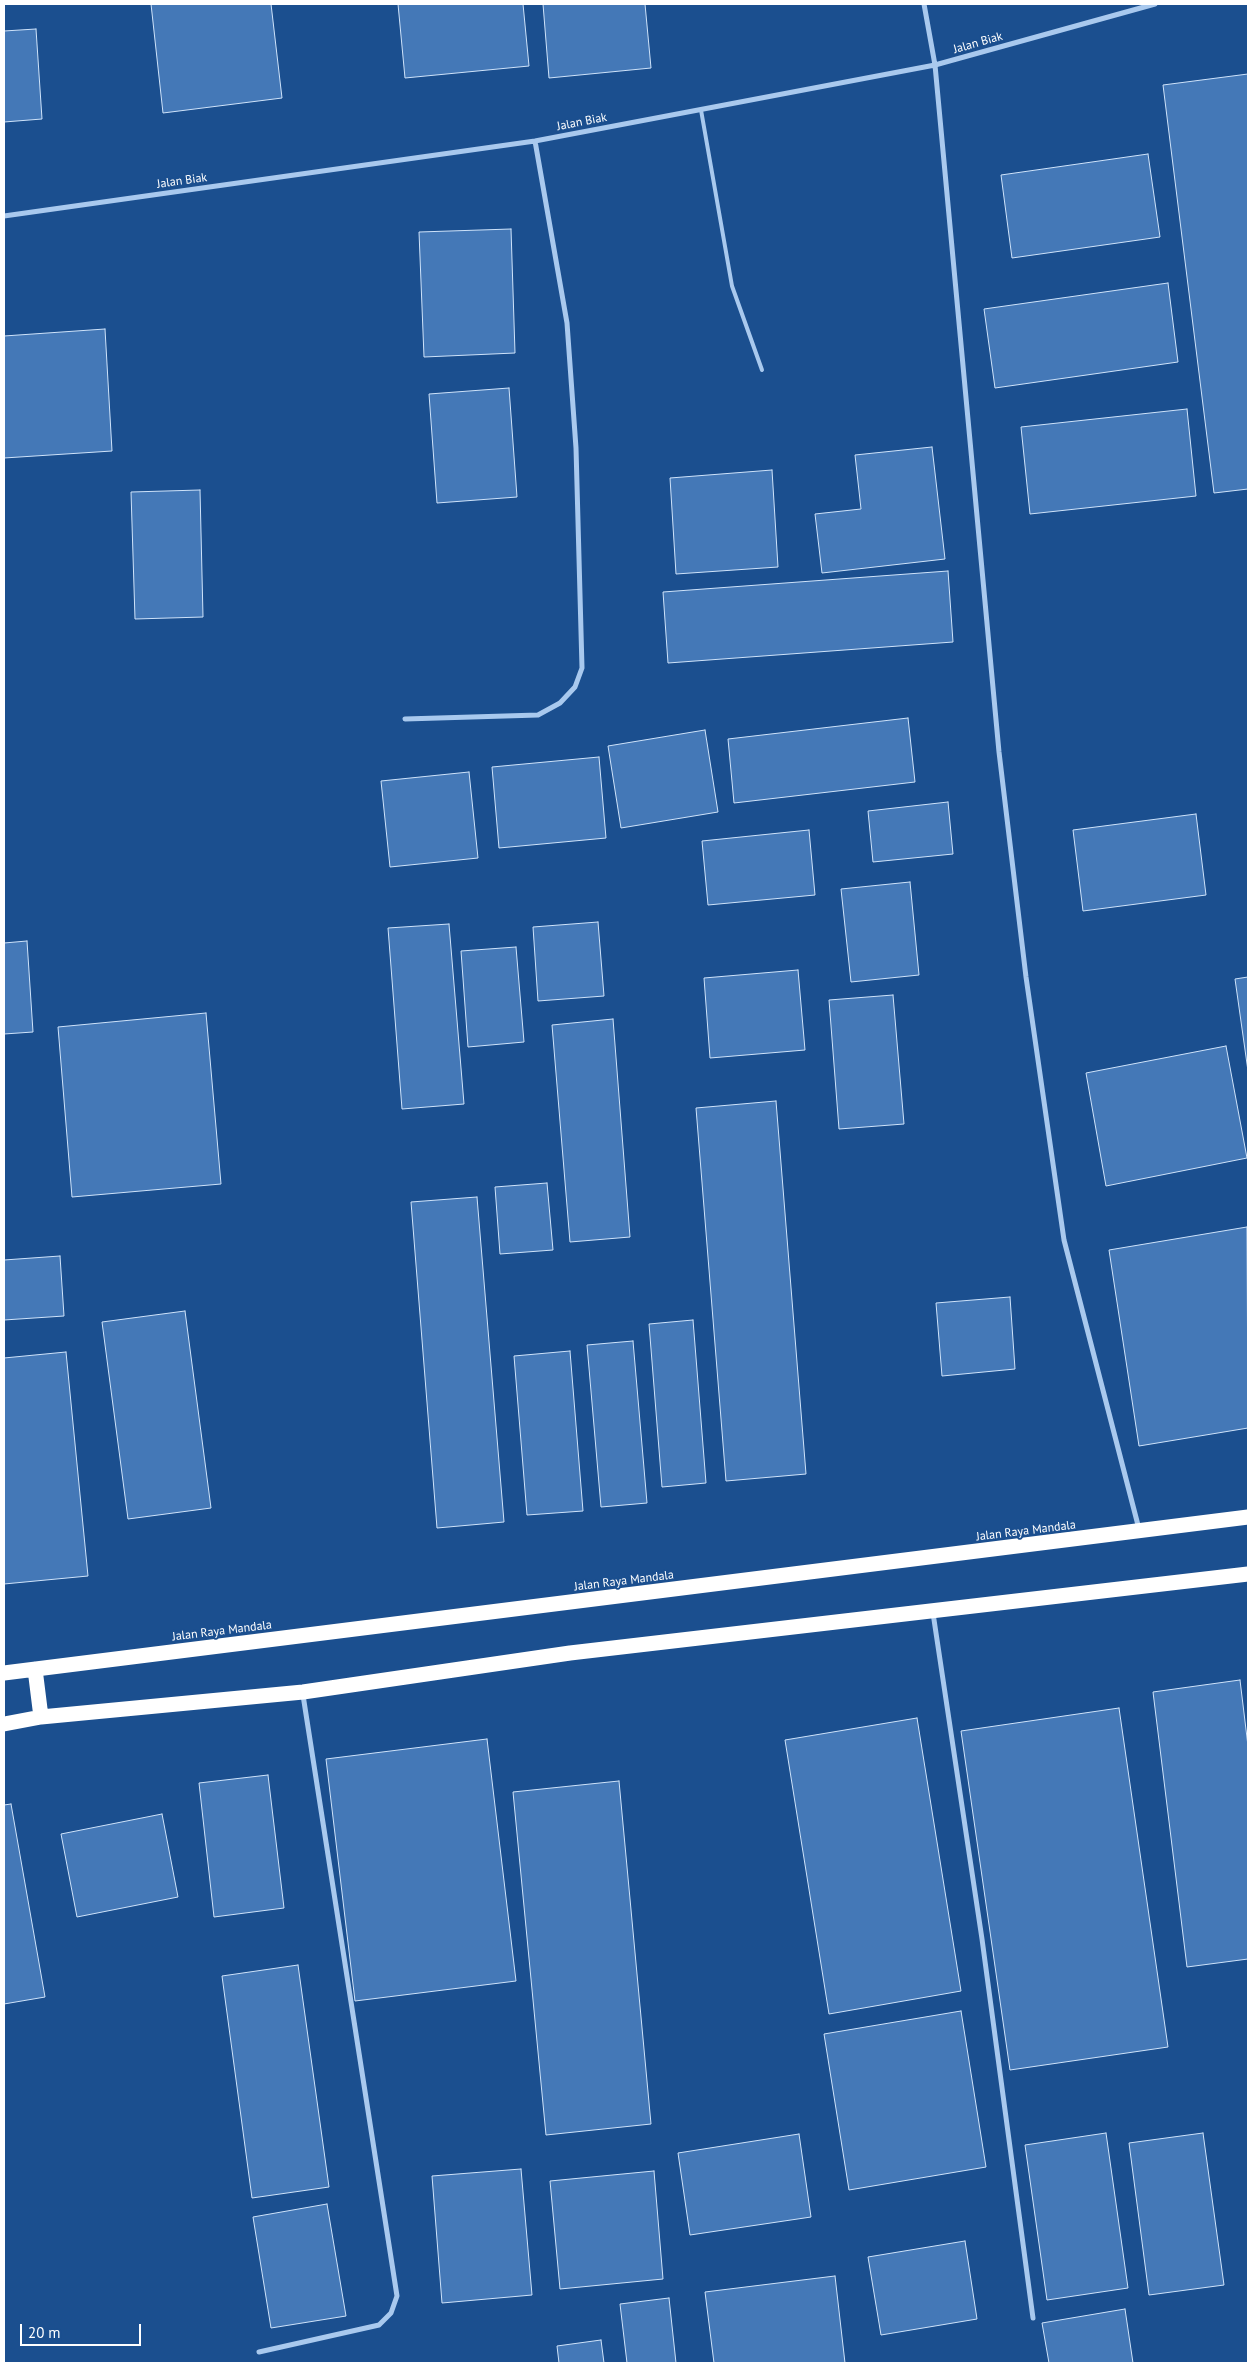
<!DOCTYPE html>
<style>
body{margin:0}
#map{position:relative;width:1252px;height:2367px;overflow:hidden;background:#1b4f8f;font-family:"PT Sans",sans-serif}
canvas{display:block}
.frame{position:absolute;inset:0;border:5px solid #fff;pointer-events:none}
.scale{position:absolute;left:20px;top:2324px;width:121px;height:22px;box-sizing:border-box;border:2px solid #fff;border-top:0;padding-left:6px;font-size:15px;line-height:18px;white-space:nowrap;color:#fff;-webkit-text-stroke:4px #1b4f8f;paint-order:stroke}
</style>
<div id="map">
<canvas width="1252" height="2367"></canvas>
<div class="frame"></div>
<div class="scale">20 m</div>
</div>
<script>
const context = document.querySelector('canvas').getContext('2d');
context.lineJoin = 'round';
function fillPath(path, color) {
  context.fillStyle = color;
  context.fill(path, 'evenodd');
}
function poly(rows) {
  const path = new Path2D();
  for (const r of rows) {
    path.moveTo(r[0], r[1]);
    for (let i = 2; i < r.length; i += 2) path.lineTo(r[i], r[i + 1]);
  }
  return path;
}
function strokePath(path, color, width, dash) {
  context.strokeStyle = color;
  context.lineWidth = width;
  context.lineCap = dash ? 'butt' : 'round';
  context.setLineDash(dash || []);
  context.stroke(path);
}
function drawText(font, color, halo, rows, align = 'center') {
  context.font = font + ' "PT Sans",sans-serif';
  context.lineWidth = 4;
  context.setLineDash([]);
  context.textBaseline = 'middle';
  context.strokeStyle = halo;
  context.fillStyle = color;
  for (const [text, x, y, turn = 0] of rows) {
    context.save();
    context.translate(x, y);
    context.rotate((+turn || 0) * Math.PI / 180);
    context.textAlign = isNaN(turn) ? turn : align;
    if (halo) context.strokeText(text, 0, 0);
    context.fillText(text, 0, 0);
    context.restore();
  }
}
const building = poly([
 [151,4,271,4,282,98,163,113,151,4],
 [398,4,523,4,529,66,405,78,398,4],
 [543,4,645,4,651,68,549,78,543,4],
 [36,29,42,119,4,122,4,31,36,29],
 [1248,74,1248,489,1214,493,1163,85,1248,74],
 [1148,154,1160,237,1012,258,1001,175,1148,154],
 [511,229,515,353,424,357,419,232,511,229],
 [1168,283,1178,362,995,388,984,309,1168,283],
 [105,329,112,451,4,458,4,336,105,329],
 [509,388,517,497,437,503,429,394,509,388],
 [1187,409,1196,496,1030,514,1021,427,1187,409],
 [932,447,945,559,822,573,815,514,861,509,855,455,932,447],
 [772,470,778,567,676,574,670,478,772,470],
 [200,490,203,617,135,619,131,492,200,490],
 [948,571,953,642,668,663,663,592,948,571],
 [908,718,915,782,734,803,728,739,908,718],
 [705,730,718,812,621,828,608,746,705,730],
 [599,757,606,838,499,848,492,767,599,757],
 [469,772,478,858,390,867,381,781,469,772],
 [948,802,953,854,873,862,868,811,948,802],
 [1196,814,1206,895,1083,911,1073,830,1196,814],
 [809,830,815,895,708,905,702,841,809,830],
 [910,882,919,975,851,982,841,889,910,882],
 [598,922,604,996,538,1001,533,927,598,922],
 [449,924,464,1104,402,1109,388,928,449,924],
 [27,941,33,1032,4,1034,4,943,27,941],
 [516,947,524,1042,468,1047,461,951,516,947],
 [798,970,805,1050,710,1058,704,978,798,970],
 [1248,977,1248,1071,1235,979,1248,977],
 [893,995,904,1124,839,1129,829,1000,893,995],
 [206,1013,221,1184,72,1197,58,1027,206,1013],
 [613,1019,630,1237,570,1242,552,1025,613,1019],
 [1226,1046,1247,1158,1106,1186,1086,1073,1226,1046],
 [776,1101,806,1474,726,1481,696,1108,776,1101],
 [547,1183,553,1250,500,1254,495,1187,547,1183],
 [477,1197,504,1522,437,1528,411,1202,477,1197],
 [1247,1227,1248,1428,1139,1446,1109,1250,1247,1227],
 [60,1256,64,1316,4,1320,4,1260,60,1256],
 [1010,1297,1015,1369,942,1376,936,1303,1010,1297],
 [185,1311,211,1508,128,1519,102,1322,185,1311],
 [693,1320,706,1483,662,1487,649,1324,693,1320],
 [633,1341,647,1503,601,1507,587,1345,633,1341],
 [570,1351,583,1511,527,1515,514,1356,570,1351],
 [66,1352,88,1576,4,1584,4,1358,66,1352],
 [1240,1680,1248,1746,1248,1959,1187,1967,1153,1692,1240,1680],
 [1119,1708,1168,2047,1010,2070,961,1731,1119,1708],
 [917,1718,961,1991,829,2014,785,1740,917,1718],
 [487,1739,516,1981,355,2001,326,1759,487,1739],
 [268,1775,284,1908,214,1917,199,1783,268,1775],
 [619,1781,651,2124,546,2135,513,1792,619,1781],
 [11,1804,45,1997,4,2004,4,1805,11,1804],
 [162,1814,178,1897,77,1917,61,1834,162,1814],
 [298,1965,329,2187,252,2198,222,1976,298,1965],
 [961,2011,986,2167,849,2190,824,2034,961,2011],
 [1106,2133,1128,2288,1047,2300,1025,2145,1106,2133],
 [1203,2133,1224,2285,1149,2295,1129,2143,1203,2133],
 [799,2134,811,2217,690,2235,678,2153,799,2134],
 [521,2169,532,2295,442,2303,432,2176,521,2169],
 [654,2171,663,2279,560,2289,550,2181,654,2171],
 [327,2204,346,2316,271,2328,253,2217,327,2204],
 [965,2241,977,2319,881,2335,868,2257,965,2241],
 [835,2276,845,2363,714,2363,705,2292,835,2276],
 [669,2298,676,2363,627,2363,620,2304,669,2298],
 [1125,2309,1133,2363,1049,2363,1042,2323,1125,2309],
 [601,2340,604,2363,559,2363,557,2346,601,2340]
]);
const lane = poly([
 [701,110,732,286,762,370]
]);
const street = poly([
 [924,4,935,65,999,752,1026,977,1064,1240,1139,1529],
 [4,216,535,141,935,65,1155,4],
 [405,719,538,715,560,703,575,687,582,668,576,448,567,323,535,141],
 [933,1613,982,1939,1033,2318],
 [259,2352,379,2325,391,2313,397,2296,303,1695]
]);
const highway = poly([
 [35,1669,41,1717],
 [4,1673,1248,1517],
 [4,1724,41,1717,303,1692,570,1653,1248,1574]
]);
const streetNames = [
 ["Jalan Biak",978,43,-16],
 ["Jalan Biak",582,122,-11],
 ["Jalan Biak",182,181,-8],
 ["Jalan Raya Mandala",1026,1531,-7],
 ["Jalan Raya Mandala",624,1581,-7],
 ["Jalan Raya Mandala",222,1631,-7]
];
fillPath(building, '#4478b7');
strokePath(building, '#cfe3fa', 1);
strokePath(lane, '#a9c9ee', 4);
strokePath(street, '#a9c9ee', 5);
strokePath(highway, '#fff', 15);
drawText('12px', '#fff', '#1b4f8f', streetNames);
</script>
